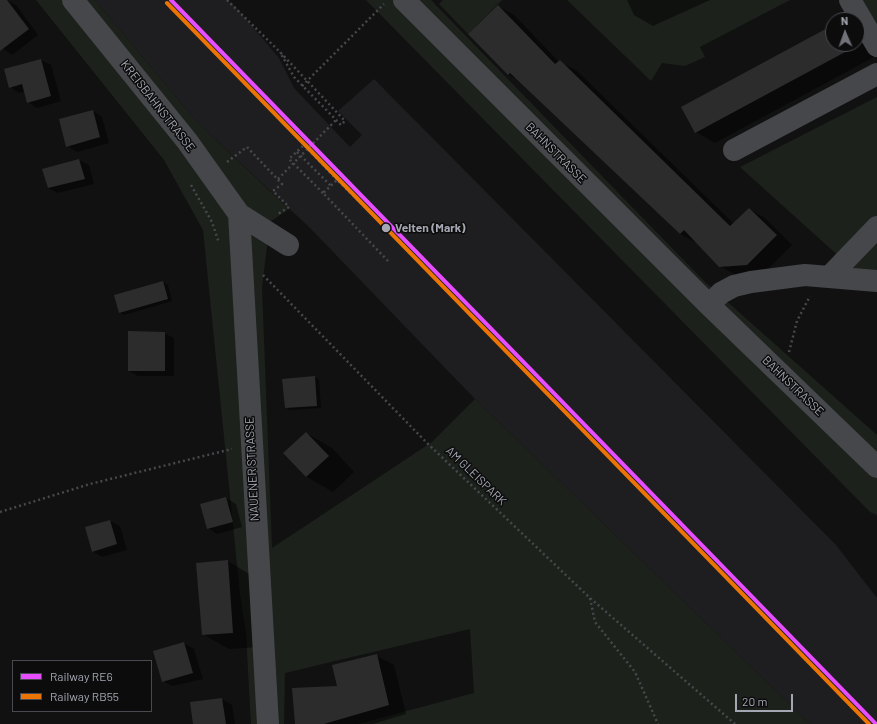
<!DOCTYPE html>
<style>
body{margin:0}
#map{position:relative;width:877px;height:724px;overflow:hidden;background:#111112;font-family:Barlow,sans-serif}
canvas{display:block}
.legend{position:absolute;left:12px;top:660px;width:140px;height:52px;box-sizing:border-box;background:#0c0c0d;border:1px solid #494a4f;margin:0;padding:5px 7px;list-style:none;font-size:12px;color:#a4a7b1}
.legend li{display:flex;align-items:center;gap:8px;height:20px}
.legend b{width:20px;border:1px solid #494a4f}
.north{position:absolute;left:825px;top:12px;width:40px;height:40px;box-sizing:border-box;background:#0c0c0d;border:1px solid #494a4f;border-radius:50%;rotate:358deg;font-size:11px;font-weight:700;line-height:16px;text-align:center;color:#a4a7b1}
.north::after{content:'';display:block;margin:auto;width:14px;height:18px;background:#717279;clip-path:polygon(50% 0,100% 100%,50% 72%,0 100%)}
.scale{position:absolute;left:735px;top:694px;width:58px;height:18px;box-sizing:border-box;border:2px solid #a4a7b1;border-top:0;padding-left:5px;font-size:12px;line-height:14px;white-space:nowrap;color:#a4a7b1;-webkit-text-stroke:3px #0c0c0d;paint-order:stroke}
</style>
<div id="map">
<canvas width="877" height="724"></canvas>
<ul class="legend">
<li><b style="height:5px;background:#e64dff"></b>Railway RE6</li>
<li><b style="height:5px;background:#eb7405"></b>Railway RB55</li>
</ul>
<div class="north">N</div>
<div class="scale">20 m</div>
</div>
<script>
const context = document.querySelector('canvas').getContext('2d');
context.lineJoin = 'round';
function fillPath(path, color) {
  context.fillStyle = color;
  context.fill(path, 'evenodd');
}
function poly(rows) {
  const path = new Path2D();
  for (const r of rows) {
    path.moveTo(r[0], r[1]);
    for (let i = 2; i < r.length; i += 2) path.lineTo(r[i], r[i + 1]);
  }
  return path;
}
function strokePath(path, color, width, dash) {
  context.strokeStyle = color;
  context.lineWidth = width;
  context.lineCap = dash ? 'butt' : 'round';
  context.setLineDash(dash || []);
  context.stroke(path);
}
function drawText(font, color, halo, rows, align = 'center') {
  context.font = font + ' Barlow,sans-serif';
  context.lineWidth = 3;
  context.setLineDash([]);
  context.textBaseline = 'middle';
  context.strokeStyle = halo;
  context.fillStyle = color;
  for (const [text, x, y, turn = 0] of rows) {
    context.save();
    context.translate(x, y);
    context.rotate((+turn || 0) * Math.PI / 180);
    context.textAlign = isNaN(turn) ? turn : align;
    if (halo) context.strokeText(text, 0, 0);
    context.fillText(text, 0, 0);
    context.restore();
  }
}
const built = poly([
 [95,0,228,0,235,6,279,58,294,88,350,147,362,135,338,111,374,79,836,545,877,598,877,724,810,724,475,399,310,228,198,123]
]);
const green = poly([
 [36,0,95,0,198,123,289,209,270,222,262,287,272,548,432,442,475,399,810,724,358,724,474,693,470,629,285,673,284,724,251,724,246,634,240,594,203,230,164,160],
 [366,0,431,0,704,281,877,435,877,515,870,512],
 [443,0,502,0,468,34,439,4],
 [567,0,790,0,700,47,705,57,685,66,662,63,651,81],
 [861,0,877,0,877,32],
 [877,97,877,281,829,277,844,261,740,167]
]);
const shadow = poly([
 [6,0,16,5,38,35,12,55,0,46,0,5],
 [627,0,710,0,653,26,634,15],
 [498,6,514,15,559,62,576,70,734,224,749,209,765,218,792,245,763,274,737,276,720,266,697,243,680,234,521,82,508,74],
 [833,27,833,44,857,44,857,30,861,33,874,57,715,143,696,132],
 [41,60,51,65,61,101,37,108,28,102,25,91,19,93,10,87],
 [93,111,102,117,109,143,77,152,67,146],
 [79,160,89,165,94,184,58,193,48,188],
 [163,282,168,285,172,301,124,315,120,313],
 [164,333,174,338,174,376,138,376,129,371],
 [315,377,319,380,321,408,290,410,286,408],
 [306,433,332,448,354,472,333,492,307,477,285,453],
 [226,498,236,504,242,527,217,534,208,528],
 [110,521,120,526,127,550,102,557,92,551,86,527],
 [228,561,254,577,259,647,229,649,203,634],
 [184,643,194,649,203,679,172,686,163,681],
 [377,656,394,665,406,714,373,724,296,724],
 [222,699,232,705,235,724,194,724,192,703]
]);
const building = poly([
 [0,0,7,0,29,29,0,51],
 [498,5,555,64,560,60,730,226,749,208,777,235,747,265,719,267,684,230,680,234,510,73,508,75,468,34],
 [833,25,833,44,860,44,695,133,681,107],
 [41,59,51,96,27,103,22,84,9,88,4,69],
 [93,110,100,137,66,147,59,119],
 [79,159,85,179,48,188,42,169],
 [163,281,168,299,119,313,114,295],
 [128,331,165,332,165,371,128,371],
 [315,376,317,406,285,408,282,379],
 [306,432,329,456,306,477,283,453],
 [226,497,233,522,207,529,200,504],
 [110,520,117,544,92,552,85,527],
 [228,560,233,633,202,635,196,563],
 [184,642,193,673,162,682,153,651],
 [377,654,389,705,324,724,295,724,292,688,337,686,332,665],
 [222,698,226,724,193,724,190,702]
]);
const path = poly([
 [227,0,280,52,345,121,341,125,294,77,280,52],
 [302,86,384,4],
 [297,152,330,185],
 [227,162,247,147,282,184,273,191,289,207,278,214],
 [191,185,212,222,219,243],
 [323,193,289,159,304,145,337,180],
 [388,261,323,193,337,180,404,245],
 [263,275,428,444,590,598,735,724],
 [789,352,797,321,810,296],
 [0,512,90,484,232,449],
 [590,598,595,622,635,672,658,724]
]);
const minor = poly([
 [73,0,187,141,239,214,288,245],
 [404,0,709,305,877,467],
 [850,0,877,46],
 [734,150,877,74],
 [239,214,268,724],
 [829,277,877,227],
 [709,305,721,293,734,286,751,282,805,275,877,281]
]);
const pathBridge = poly([
 [278,179,336,120]
]);
const rail1 = poly([
 [171,0,876,724]
]);
const rail2 = poly([
 [167,3,869,724]
]);
const markers = [
 [386,228,5,"#a4a7b1"]
];
const streetNames = [
 ["KREISBAHNSTRASSE",158,106,52],
 ["BAHNSTRASSE",556,153,45],
 ["BAHNSTRASSE",793,386,44],
 ["NAUENER STRASSE",252,469,-93],
 ["AM GLEISPARK",476,476,44]
];
const stopNames = [
 ["Velten (Mark)",395,228]
];
fillPath(built, '#1e1e20');
fillPath(green, '#1c211c');
fillPath(shadow, '#0007');
fillPath(building, '#2c2c2d');
strokePath(path, '#47484b', 2.5, [2, 3]);
strokePath(minor, '#46474a', 22);
strokePath(pathBridge, '#47484b', 2.5, [2, 3]);
strokePath(rail1, '#e64dff', 4);
strokePath(rail2, '#eb7405', 4);
for (const [x, y, r, color] of markers) {
  const dot = new Path2D();
  dot.arc(x, y, r, 0, 2 * Math.PI);
  context.fillStyle = color;
  context.fill(dot);
  strokePath(dot, '#0c0c0d', 1.5);
}
drawText('12px', '#a4a7b1', '#0c0c0d', streetNames);
drawText('bold 12px', '#a4a7b1', '#0c0c0d', stopNames, 'left');
</script>
